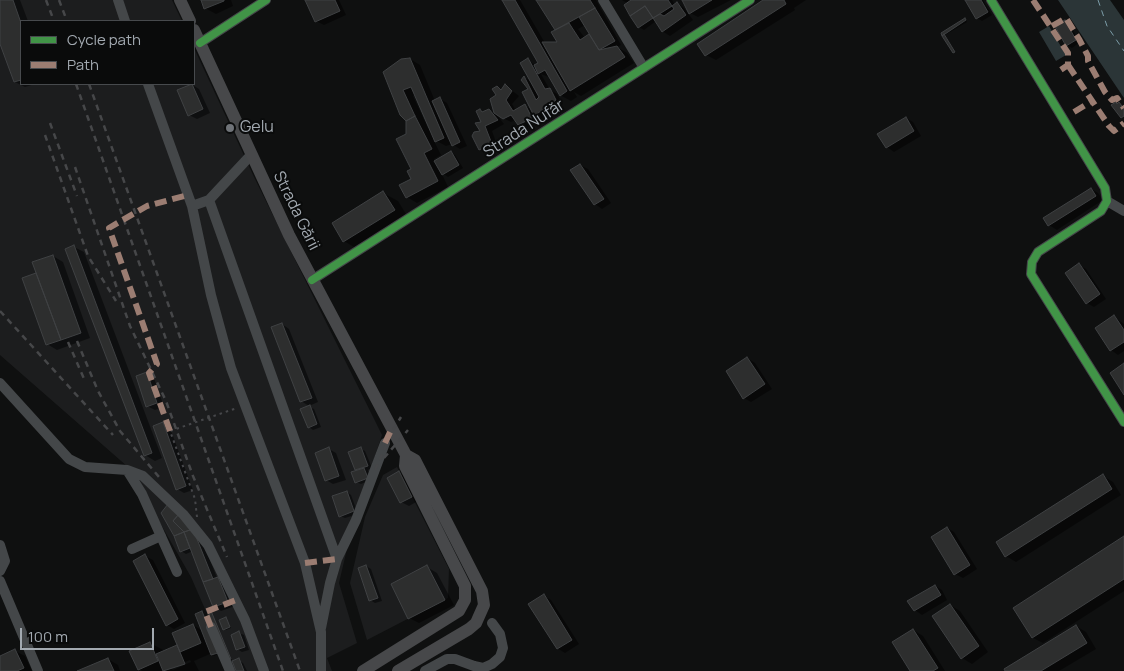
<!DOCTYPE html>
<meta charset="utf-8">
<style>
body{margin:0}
#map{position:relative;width:1124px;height:671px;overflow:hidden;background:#0f1010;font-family:Manrope,sans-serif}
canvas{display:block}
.legend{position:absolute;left:20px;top:20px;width:175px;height:65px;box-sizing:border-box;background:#0a0b0b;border:1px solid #474a4d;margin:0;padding:6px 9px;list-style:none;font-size:15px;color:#a2a9b0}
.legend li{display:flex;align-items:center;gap:10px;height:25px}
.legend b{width:25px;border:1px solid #474a4d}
.scale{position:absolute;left:20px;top:628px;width:134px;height:22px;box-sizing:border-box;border:2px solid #a2a9b0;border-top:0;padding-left:6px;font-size:15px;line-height:18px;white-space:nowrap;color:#a2a9b0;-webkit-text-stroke:4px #0a0b0b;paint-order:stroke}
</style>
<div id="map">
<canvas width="1124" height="671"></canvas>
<ul class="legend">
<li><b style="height:6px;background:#419447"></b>Cycle path</li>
<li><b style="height:6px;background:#9b7d72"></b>Path</li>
</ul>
<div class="scale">100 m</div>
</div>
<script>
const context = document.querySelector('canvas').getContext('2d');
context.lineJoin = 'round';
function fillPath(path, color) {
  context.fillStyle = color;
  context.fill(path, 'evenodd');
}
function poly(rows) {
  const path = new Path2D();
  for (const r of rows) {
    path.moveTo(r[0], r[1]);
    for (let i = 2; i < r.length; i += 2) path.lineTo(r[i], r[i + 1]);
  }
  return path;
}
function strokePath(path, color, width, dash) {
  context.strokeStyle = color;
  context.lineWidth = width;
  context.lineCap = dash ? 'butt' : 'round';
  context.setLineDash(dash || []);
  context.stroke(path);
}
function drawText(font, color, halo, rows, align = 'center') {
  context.font = font + ' Manrope,sans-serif';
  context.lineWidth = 4;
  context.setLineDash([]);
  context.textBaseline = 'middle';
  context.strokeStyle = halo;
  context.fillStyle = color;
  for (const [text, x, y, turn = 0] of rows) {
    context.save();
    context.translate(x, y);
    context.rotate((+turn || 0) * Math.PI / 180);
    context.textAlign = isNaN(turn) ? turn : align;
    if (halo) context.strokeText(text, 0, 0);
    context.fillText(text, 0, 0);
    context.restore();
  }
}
const built = poly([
 [0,0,172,0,182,21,21,21,21,84,194,84,194,48,254,177,382,435,354,519,339,583,357,643,327,658,332,671,232,671,191,577,128,467,0,355],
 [397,467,449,569,448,598,367,640,350,583,365,517,383,475]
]);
const water = poly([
 [1058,0,1110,0,1124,20,1124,98],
 [1049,26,1066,55,1056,61,1039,32]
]);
const shadow = poly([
 [0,0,20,0,28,21,21,21,21,84,35,84,25,87,15,82,0,41],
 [202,0,231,0,233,6,216,14,205,8],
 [307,0,339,0,346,15,324,25,316,21],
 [504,0,520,0,545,43,559,43,557,31,537,0,596,0,621,45,617,47,627,53,634,63,581,96,574,92,577,97,571,101,560,95,551,78,541,74,550,90,557,94,563,104,542,119,537,114,520,123,520,125,516,120,511,122,503,118,497,88,502,91,506,86,519,96,512,104,516,111,525,106,533,110,525,78,533,82,528,60,536,66,540,63],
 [585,25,591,35,585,38,578,29],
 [622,0,672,0,675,5,677,3,684,8,693,20,670,36,662,31,656,21,644,30,639,27,627,3],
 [683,0,731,0,698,17,690,13],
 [765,0,806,0,794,8,795,10,716,60,706,55],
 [967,0,983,0,992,15,982,21,977,18],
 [965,19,967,22,945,35,956,53,942,34],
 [1065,22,1069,24,1080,42,1072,48,1067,45],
 [410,59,420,65,435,101,440,99,447,103,467,146,460,149,452,144,446,146,433,139,441,155,434,159,435,162,451,152,455,155,463,168,448,177,441,172,448,187,417,203,407,197,413,180,407,120,385,73],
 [416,94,430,127,428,128,413,96],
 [191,84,199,89,210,113,197,119,189,115],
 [480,110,484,112,489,110,495,113,504,124,492,131,498,148,488,153,480,149,483,123],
 [536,117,538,122,527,128,521,125],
 [906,118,913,122,921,136,894,152,887,147],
 [580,165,588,169,611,203,602,209,595,204,572,171],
 [1091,189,1098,193,1103,200,1057,230,1049,225,1045,218],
 [383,193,398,201,409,219,359,250,344,241],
 [74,247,84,252,162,458,155,461,145,455],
 [53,256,63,262,90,338,57,350,47,344,24,279,38,274],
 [1079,265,1086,269,1106,299,1094,307,1087,303],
 [1114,317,1124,324,1124,351,1118,355,1111,350,1097,328],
 [282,324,289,329,318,402,309,406,301,401],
 [747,358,755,363,772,389,751,402,744,398],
 [147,373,154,378,164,407,155,410,147,406],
 [309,407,314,409,321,427,313,430,309,427],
 [163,424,170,428,193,490,184,493,177,489],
 [329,449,336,453,346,480,333,484,326,480],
 [361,449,365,451,372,468,368,470,371,480,361,484,356,482,357,472,350,453],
 [399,473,406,477,418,501,409,506,401,502],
 [1103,476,1113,482,1121,495,1016,562,1006,556],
 [347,492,351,495,358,514,345,518,340,516],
 [162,513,200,534,217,578,226,582,235,606,221,611,214,606,193,551,186,554,181,551],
 [947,528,954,532,977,569,963,578,955,574],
 [1124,538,1124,591,1043,643,1033,638,1015,609],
 [145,556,153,560,185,623,174,629,167,625],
 [366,566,371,569,382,601,375,603,370,600],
 [427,567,437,573,454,605,419,623,409,618],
 [935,586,942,590,947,600,922,615,915,610],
 [544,596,551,600,579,644,565,653,557,648],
 [950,605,960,611,988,652,972,664,962,658],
 [211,612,232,660,231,660],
 [202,613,220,653,214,656,212,653,194,661,199,671,142,671,139,669,150,643,165,651,178,645,193,625,203,631],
 [190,660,191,662,173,670,171,668],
 [226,618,231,628,226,630,224,629],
 [1076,626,1086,632,1096,649,1059,671,1007,671],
 [913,630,923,636,945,671,912,671],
 [239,633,244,635,249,650,242,652,237,649],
 [15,651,25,656,32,671,0,671,0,658],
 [108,659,118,665,120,671,80,671],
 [238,660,243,663,247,671,237,671]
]);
const ferry = poly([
 [1098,0,1107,26,1124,51]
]);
const building = poly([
 [0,0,13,0,21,23,21,80,14,82,0,44,0,0],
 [201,0,224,0,224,1,204,9,201,0],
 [305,0,335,0,340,11,315,22,305,0],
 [502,0,515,0,567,91,560,96,545,70,538,74,534,65,538,63,502,0],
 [536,0,590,0,595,8,555,30,536,0],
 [631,0,668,0,672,6,653,18,645,6,630,16,624,5,631,0],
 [682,0,712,0,689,14,682,0],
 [763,0,784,0,786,4,705,56,697,44,763,0],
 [965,0,981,0,988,12,976,19,965,0],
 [677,2,686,15,662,32,653,18,660,14,664,16,674,9,672,6,677,2],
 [645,6,653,18,638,28,630,16,645,6],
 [595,8,615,41,599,50,579,17,595,8],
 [965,18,966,20,942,36,941,33,965,18],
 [1065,20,1076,40,1066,46,1055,26,1065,20],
 [569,23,580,40,589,34,599,50,617,46,625,57,570,91,542,42,557,42,551,32,569,23],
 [944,34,955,52,953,53,942,36,944,34],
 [410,58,444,138,435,142,411,87,403,90,415,116,406,121,400,115,383,72,401,59,410,58],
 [528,58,545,89,550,88,556,100,534,116,522,92,528,89,521,80,524,76,536,100,539,97,520,63,528,58],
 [192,84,203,109,188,116,177,90,192,84],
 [505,84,512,91,506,100,513,111,525,104,532,118,518,125,511,115,503,119,494,113,490,99,496,95,492,89,497,86,501,90,505,84],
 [440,97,460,142,452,146,432,101,440,97],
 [1116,102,1117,104,1119,102,1124,109,1124,116,1121,118,1111,105,1116,102],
 [480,109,482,112,489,109,498,120,485,126,492,144,479,150,472,136,474,132,480,131,475,123,481,122,476,111,480,109],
 [415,116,432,149,424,153,438,181,406,198,399,185,411,179,407,171,411,169,396,139,406,134,406,121,415,116],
 [906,117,914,131,886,148,877,134,906,117],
 [451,151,459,165,442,175,434,161,451,151],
 [580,164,604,199,594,205,570,170,580,164],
 [1091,188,1096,196,1048,226,1043,218,1091,188],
 [383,191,395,210,343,242,332,223,383,191],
 [74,245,152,453,144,456,65,249,74,245],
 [53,255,81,333,61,340,32,262,53,255],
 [1079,263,1100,294,1086,304,1065,273,1079,263],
 [36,273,61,340,46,345,22,278,36,273],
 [1114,315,1124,330,1124,342,1110,351,1095,328,1114,315],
 [282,323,312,398,300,402,271,327,282,323],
 [747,357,765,384,743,399,726,371,747,357],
 [1124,363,1124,395,1110,373,1124,363],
 [147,372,157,403,146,407,136,376,147,372],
 [310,405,317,424,308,428,300,409,310,405],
 [163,422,186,486,176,490,153,426,163,422],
 [329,447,339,476,325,481,315,453,329,447],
 [361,447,368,466,355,470,348,452,361,447],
 [364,468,368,478,355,483,351,472,364,468],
 [399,471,412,497,400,503,387,478,399,471],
 [1103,474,1112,489,1005,557,996,542,1103,474],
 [347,491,354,511,339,517,332,496,347,491],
 [168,504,179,514,173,521,184,532,174,536,161,513,168,504],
 [179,514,193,529,184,532,173,521,179,514],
 [947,527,970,565,954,575,931,537,947,527],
 [193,529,213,579,203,582,184,532,193,529],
 [184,532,190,548,180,552,174,536,184,532],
 [1124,536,1124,579,1032,638,1013,608,1124,536],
 [145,554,178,619,166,626,133,561,145,554],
 [366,565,378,598,369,601,358,568,366,565],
 [427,565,445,600,408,619,391,584,427,565],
 [218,577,228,602,213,607,203,582,218,577],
 [935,585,941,595,914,611,907,601,935,585],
 [544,594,572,640,557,649,528,604,544,594],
 [950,604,979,646,961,659,932,616,950,604],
 [202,611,218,653,211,655,195,614,202,611],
 [211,611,231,659,228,660,208,612,211,611],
 [226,617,230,627,223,630,219,620,226,617],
 [193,624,201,643,180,652,172,633,193,624],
 [1076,625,1087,643,1041,671,1005,671,1004,669,1076,625],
 [913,629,938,668,933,671,910,671,892,642,913,629],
 [239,631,245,647,236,650,231,635,239,631],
 [150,642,158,661,138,670,129,651,150,642],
 [177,645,185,664,163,671,156,654,177,645],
 [15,649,24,668,17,671,0,671,0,656,15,649],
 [108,658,114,671,77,671,108,658],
 [239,658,244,671,236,671,232,661,239,658]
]);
const path = poly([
 [197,517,195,499,170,431,237,408]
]);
const minor = poly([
 [118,0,125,21],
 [603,0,644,68],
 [991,0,1105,188,1107,201,1101,211,1038,252,1032,262,1031,274,1124,422],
 [200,43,266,0],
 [148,84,192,206,211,295,231,368,305,563,321,632,321,671],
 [209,200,337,559],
 [1107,201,1124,211],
 [192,206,209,200,251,155],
 [312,280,750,0],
 [0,383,69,459,85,467,127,470,143,476,183,514,208,545,245,620,264,671],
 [127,470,142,494,177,572],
 [0,545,5,561,0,571],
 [132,549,161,536],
 [0,581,38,671],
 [211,627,230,671],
 [321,628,330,583,337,559,356,520,385,443],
 [425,671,447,659,455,659,474,666,483,668,492,664,500,657,503,648,500,634,492,623]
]);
const major = poly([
 [180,0,190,21],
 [194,30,289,235,406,455,405,466,465,586,465,600,459,611,363,671],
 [398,671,469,629,476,623,484,605,482,591,415,460,406,455]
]);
const rail = poly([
 [46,0,54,21],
 [59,0,67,21],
 [76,84,283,671],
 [89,84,300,671],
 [50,123,77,196],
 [45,135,88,256,116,301],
 [75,167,130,326,166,401,193,476,227,557],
 [0,311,113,435],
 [77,341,98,391,120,431,159,477],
 [68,342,85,381],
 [384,458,408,430],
 [375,470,393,430,401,417]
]);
const quiet = poly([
 [1033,0,1068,53,1068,65,1059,71],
 [1052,26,1066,18,1079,39,1088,56,1088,61,1105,92,1112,100,1117,98,1124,108],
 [1068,65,1109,126,1114,131,1124,123],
 [1074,112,1092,101],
 [170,431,149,373,157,364,109,228,147,206,188,195],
 [385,443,392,428],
 [305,563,337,559],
 [211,627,205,612,236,600]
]);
const cycleway = poly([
 [991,0,1105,188,1107,201,1101,211,1038,252,1032,262,1031,274,1124,422],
 [200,43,266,0],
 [312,280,750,0]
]);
const markers = [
 [230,128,5,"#6f7378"]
];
const poiNames = [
 ["Gelu",240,128]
];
const streetNames = [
 ["Strada Nufăr",524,129,-33],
 ["Strada Gării",296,211,64]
];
fillPath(built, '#1c1d1e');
fillPath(water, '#2b3537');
fillPath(shadow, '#0007');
strokePath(ferry, '#7c9da8', 1, [6, 5]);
fillPath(building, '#2d2e2e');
strokePath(building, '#3f4143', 1);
strokePath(path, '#46474a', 2, [2.5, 4]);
strokePath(minor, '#444749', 10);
strokePath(major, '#47484a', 12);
strokePath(rail, '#464749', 2.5, [6, 5]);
strokePath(quiet, '#9b7d72', 6, [12, 6]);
strokePath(cycleway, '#419447', 8);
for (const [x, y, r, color] of markers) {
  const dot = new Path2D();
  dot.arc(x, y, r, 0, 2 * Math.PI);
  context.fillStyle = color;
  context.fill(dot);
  strokePath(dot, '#0a0b0b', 2);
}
drawText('16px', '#a2a9b0', '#0a0b0b', poiNames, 'left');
drawText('16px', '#a2a9b0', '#0a0b0b', streetNames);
</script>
